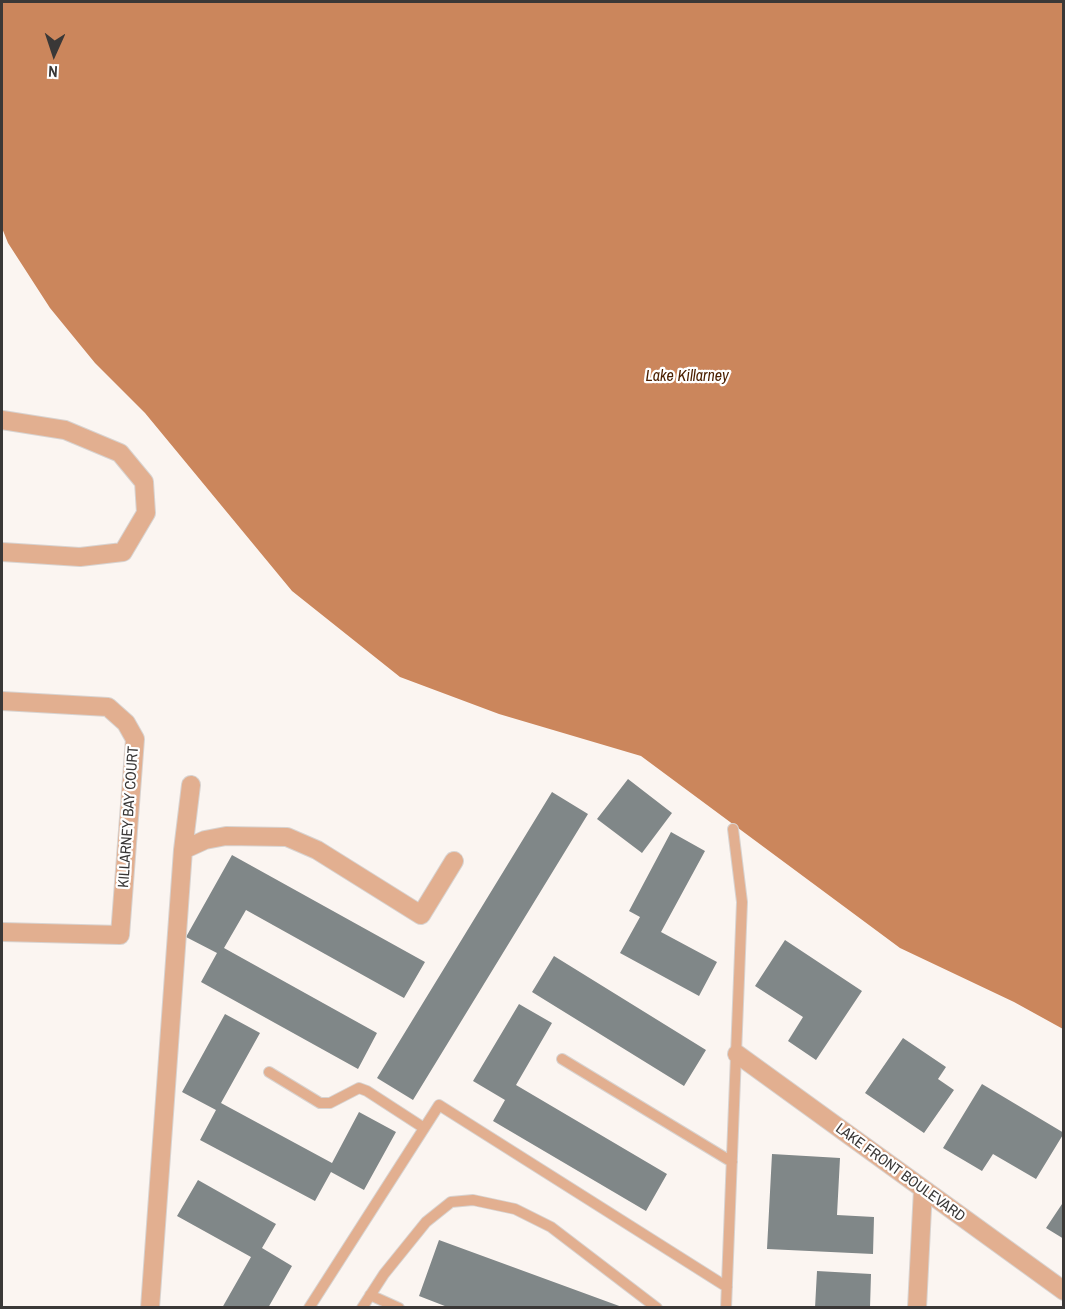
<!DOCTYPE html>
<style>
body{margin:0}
#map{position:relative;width:1065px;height:1309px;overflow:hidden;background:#fbf5f1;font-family:"Archivo Narrow",sans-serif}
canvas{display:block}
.frame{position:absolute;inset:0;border:3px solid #3a3837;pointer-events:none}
.north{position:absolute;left:24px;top:24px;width:60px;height:60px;-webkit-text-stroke:4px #fff;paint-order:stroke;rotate:183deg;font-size:16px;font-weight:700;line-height:24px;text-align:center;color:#3a3837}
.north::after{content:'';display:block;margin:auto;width:21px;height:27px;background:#3a3837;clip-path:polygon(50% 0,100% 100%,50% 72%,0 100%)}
</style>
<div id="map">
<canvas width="1065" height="1309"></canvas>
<div class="frame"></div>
<div class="north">N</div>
</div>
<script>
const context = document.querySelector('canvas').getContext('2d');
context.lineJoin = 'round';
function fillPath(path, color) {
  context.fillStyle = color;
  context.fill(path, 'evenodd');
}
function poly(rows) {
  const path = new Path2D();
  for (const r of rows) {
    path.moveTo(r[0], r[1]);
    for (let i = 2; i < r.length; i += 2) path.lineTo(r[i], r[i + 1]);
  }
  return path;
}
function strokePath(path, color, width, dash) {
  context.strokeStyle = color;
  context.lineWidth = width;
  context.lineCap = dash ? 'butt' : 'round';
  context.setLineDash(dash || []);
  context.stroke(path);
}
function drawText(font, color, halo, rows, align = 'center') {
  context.font = font + ' "Archivo Narrow",sans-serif';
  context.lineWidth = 4.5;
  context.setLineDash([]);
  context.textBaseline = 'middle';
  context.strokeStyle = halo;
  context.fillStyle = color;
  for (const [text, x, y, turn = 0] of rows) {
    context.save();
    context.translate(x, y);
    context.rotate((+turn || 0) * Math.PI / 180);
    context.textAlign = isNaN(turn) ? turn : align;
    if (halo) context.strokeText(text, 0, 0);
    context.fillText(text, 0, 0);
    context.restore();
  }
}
const water = poly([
 [2,2,1063,2,1063,1029,1014,1002,900,948,641,756,499,714,400,677,292,591,145,413,95,363,50,308,8,243,2,228]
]);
const building = poly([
 [628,779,672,813,642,853,597,819],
 [552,792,588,814,413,1100,377,1078],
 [671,832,705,851,661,932,717,962,699,996,620,953,640,917,629,911],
 [232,855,425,962,404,998,246,910,224,948,377,1033,358,1069,201,982,217,953,186,937],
 [785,940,862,991,816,1060,788,1041,803,1017,755,986],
 [554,956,706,1050,684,1086,532,992],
 [519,1004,552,1023,516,1085,667,1174,646,1211,493,1121,505,1100,473,1081],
 [225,1014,260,1033,221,1103,332,1163,359,1112,396,1132,364,1190,331,1172,315,1201,200,1140,216,1110,182,1092],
 [903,1038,946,1067,938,1079,954,1090,924,1133,865,1093],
 [982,1084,1064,1133,1036,1179,993,1154,982,1171,943,1148],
 [772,1154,840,1158,837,1215,874,1217,873,1254,767,1249],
 [198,1180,276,1224,262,1248,292,1266,268,1308,222,1308,251,1257,177,1216],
 [1064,1201,1064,1239,1046,1228],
 [439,1240,622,1307,622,1308,450,1308,419,1296],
 [817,1271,871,1274,870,1308,815,1308]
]);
const lane = poly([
 [562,1059,732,1162],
 [269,1072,320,1103,330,1103,359,1088,367,1091,424,1128],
 [370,1295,399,1308],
 [309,1308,439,1105,727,1287],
 [362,1308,384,1274,426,1222,451,1202,473,1200,515,1209,551,1227,657,1308],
 [726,1308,742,902,733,829]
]);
const street = poly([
 [2,420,65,430,120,453,144,482,146,513,123,552,80,557,2,552],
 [2,701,108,707,126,723,135,739,120,935,2,932],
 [183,850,205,840,226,836,287,837,317,850,421,915,454,861],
 [737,1054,1064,1291],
 [150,1308,183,850,191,785],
 [917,1308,923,1189]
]);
const streetNames = [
 ["KILLARNEY BAY COURT",129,817,-86],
 ["LAKE FRONT BOULEVARD",900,1173,36]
];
const waterNames = [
 ["Lake Killarney",687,377]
];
fillPath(water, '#cb865c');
fillPath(building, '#808788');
strokePath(lane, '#d8d3d0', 12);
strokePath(street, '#d8d3d0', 20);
strokePath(lane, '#e2af90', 10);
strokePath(street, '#e2af90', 18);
drawText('15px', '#3a3837', '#fff', streetNames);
drawText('italic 16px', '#4c2000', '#fff', waterNames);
</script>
